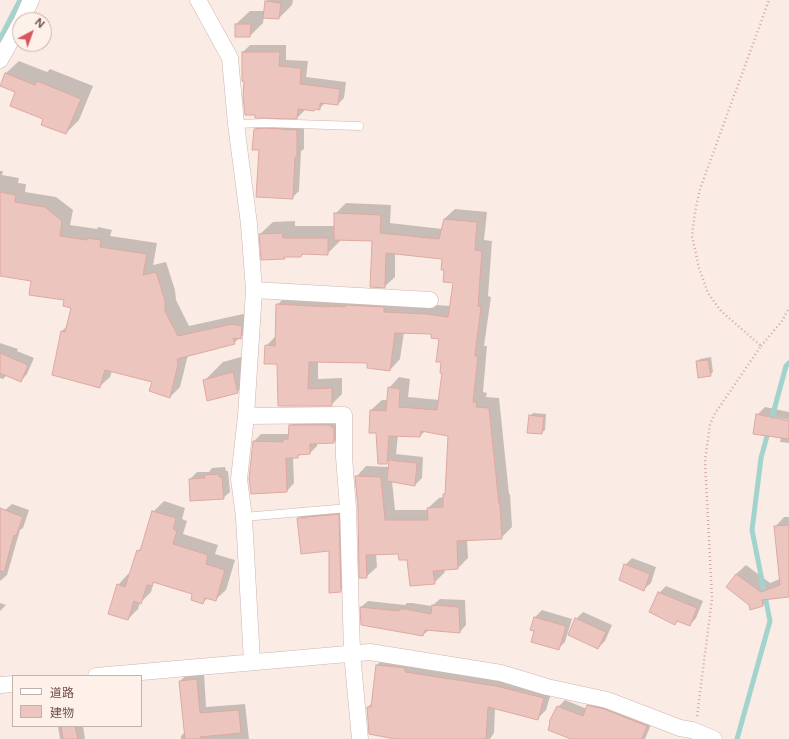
<!DOCTYPE html>
<html>
<head>
<meta charset="utf-8">
<style>
  body { margin:0 }
  #map { position:relative; width:789px; height:739px; overflow:hidden; background:#faece5; font-family:Figtree,"Noto Sans JP",sans-serif }
  canvas { display:block }
  .legend { position:absolute; left:12px; top:675px; width:130px; height:52px; box-sizing:border-box; background:#fdf1ea; border:1px solid #c5b1ab; margin:0; padding:5px 7px; list-style:none; font-size:12px; color:#70504c }
  .legend li { display:flex; align-items:center; gap:8px; height:20px }
  .legend b { width:20px; border:1px solid #c5b1ab }
  .north { position:absolute; left:12px; top:12px; width:40px; height:40px; box-sizing:border-box; background:#fdf1ea; border:1px solid #c5b1ab; border-radius:50%; rotate:41deg; font-size:11px; font-weight:700; line-height:16px; text-align:center; color:#70504c }
  .north::after { content:''; display:block; margin:auto; width:14px; height:18px; background:#da5459; clip-path:polygon(50% 0,100% 100%,50% 72%,0 100%) }
</style>
</head>
<body>
<div id="map">
<canvas width="789" height="739"></canvas>
<ul class="legend">
<li><b style="height:5px;background:#fff"></b>道路</li>
<li><b style="height:11px;background:#edc5bf"></b>建物</li>
</ul>
<div class="north">N</div>
</div>
<script>
const context = document.querySelector('canvas').getContext('2d');
context.lineJoin = 'round';
function fillPath(path, color) { context.fillStyle = color; context.fill(path, 'evenodd'); }
const poly = rows => new Path2D(rows.map(r => 'M' + r).join(''));
function trace(path, color, width, dash) { context.strokeStyle = color; context.lineWidth = width; context.lineCap = dash ? 'butt' : 'round'; context.setLineDash(dash || []); context.stroke(path); }
const shadow = poly([
  [267,0,293,0,292,5,279,18,264,17,263,23,250,36,236,24,250,11,265,11],
  [250,45,286,45,286,60,308,61,306,77,346,82,344,98,338,104,325,103,319,109,316,108,314,110,304,109,304,111,297,118,245,80,243,52],
  [19,61,47,72,50,69,93,86,79,120,66,133,44,119,16,92,1,85,6,73],
  [262,123,304,123,304,149,301,151,299,191,292,198,260,150,255,129],
  [0,171,3,171,2,175,19,178,18,183,26,184,25,192,56,197,73,210,70,225,97,229,98,227,112,230,110,236,157,243,153,265,166,262,175,290,176,300,189,326,243,314,252,315,252,327,234,343,188,355,180,387,170,397,154,381,112,371,110,377,99,387,62,331,68,325,72,307,65,299,32,280,0,275],
  [346,203,391,205,390,223,442,229,444,219,455,209,487,212,484,240,492,241,488,296,491,297,484,346,487,346,483,392,487,393,486,397,499,398,509,494,510,494,512,527,501,538,467,539,468,558,458,568,444,569,445,572,434,583,408,558,399,553,376,554,377,567,366,577,356,477,366,466,390,467,391,459,386,463,371,410,382,400,388,400,389,388,399,377,410,379,408,397,440,400,443,372,440,338,432,333,404,332,400,359,390,370,368,362,318,361,318,379,342,378,342,394,331,405,279,405,278,363,266,346,276,336,277,305,287,295,451,306,454,282,445,269,443,259,395,253,395,277,384,287,373,240,340,239,340,241,327,254,305,253,301,256,286,256,284,258,260,234,273,222,295,221,295,226,335,226,335,214],
  [425,431,449,435,446,492,444,494,444,497,439,498,428,508,429,510,395,510,392,481,415,485,422,478,423,457,396,454,398,435,420,436],
  [0,343,18,349,17,351,34,358,27,374,21,381,7,375,3,379,0,378],
  [252,354,256,373,237,392,204,381,223,362],
  [711,357,713,372,710,375,697,362,700,359],
  [765,407,789,412,789,420,762,415,762,417,789,422,789,443,780,442,781,437,757,415],
  [533,413,546,414,545,430,541,433,530,416],
  [297,418,339,418,342,435,334,442,317,443,317,446,310,453,300,454,298,457,293,457,294,483,287,491,254,441,261,434,289,434,290,426],
  [225,467,226,471,228,471,230,492,223,498,190,479,197,472,209,472,212,468],
  [164,501,185,508,182,519,187,521,183,534,218,545,215,554,235,560,226,590,215,600,208,598,203,602,194,593,154,582,151,592,141,602,140,602,138,609,128,619,118,585,128,574,130,575,138,551,143,546,153,512],
  [12,504,29,510,23,528,20,530,7,575,0,581,0,529,5,510],
  [345,508,347,584,340,591,330,550,298,519,305,512],
  [784,517,789,517,789,596,769,598,763,605,751,609,736,574,746,565,770,583,780,579,775,527],
  [632,558,656,567,651,583,644,589,625,565],
  [666,586,703,601,696,618,690,625,678,621,675,624,659,593],
  [440,599,465,600,466,625,460,632,429,630,423,635,361,607,368,601,405,605,407,603,412,603,432,606],
  [0,603,6,605,0,611],
  [542,610,572,619,565,642,558,649,535,631,532,630,535,617],
  [583,612,612,625,605,641,598,648,576,619],
  [385,657,552,690,546,710,538,718,495,707,494,733,490,739,398,739,370,734,368,707,373,702,377,665],
  [204,673,206,707,245,704,249,739,181,739,181,736,185,732,180,681,187,674],
  [595,699,653,720,645,739,573,739,558,707,565,700,587,709],
  [58,726,83,726,85,739,60,739]
]);
const stream = poly([
  [0,39,20,0],
  [737,739,770,621,752,530,761,458,786,366,789,363]
]);
const building = poly([
  [265,1,281,3,279,19,263,18,265,1],
  [235,24,251,24,250,37,235,37,235,24],
  [242,52,280,52,279,66,301,68,300,84,340,89,338,105,320,103,320,110,315,109,314,111,298,109,297,119,255,118,255,115,245,115,243,97,244,81,242,81,242,52],
  [5,73,35,85,37,81,81,99,66,134,41,125,43,119,10,106,15,92,0,86,5,73],
  [265,128,297,130,297,157,295,157,293,199,256,197,259,150,252,150,254,129,265,128],
  [0,192,16,195,15,202,45,207,62,221,60,236,87,240,87,238,101,240,100,247,147,254,143,275,156,272,165,301,165,311,178,336,232,324,242,326,241,339,233,338,235,344,177,359,178,364,170,398,149,391,152,382,105,370,100,388,52,375,61,331,65,332,71,308,63,306,64,300,29,295,31,281,0,276,0,192],
  [334,213,381,215,380,233,439,239,444,219,477,222,475,250,482,251,478,306,481,307,475,356,478,356,473,402,477,403,476,407,489,408,499,504,500,504,502,539,457,541,458,569,433,571,435,584,410,586,407,560,399,560,398,554,366,555,367,578,359,578,358,508,355,476,381,477,385,520,428,520,427,508,443,507,443,494,445,494,448,436,421,431,420,437,389,436,387,464,378,464,376,433,369,433,370,410,386,411,388,387,400,389,399,407,437,410,442,373,440,373,441,362,436,362,439,339,431,338,431,334,395,333,390,371,367,368,367,363,309,362,308,389,332,388,332,406,278,406,277,364,264,364,265,345,275,346,276,304,329,307,329,306,345,307,345,305,384,307,384,312,426,314,448,317,453,283,443,282,444,270,441,270,442,259,386,253,385,288,370,287,372,241,334,240,334,213],
  [282,233,283,238,328,238,328,255,302,254,301,257,284,257,285,259,261,260,259,234,282,233],
  [0,353,28,365,21,382,0,373,0,353],
  [708,360,711,376,698,378,696,361,708,360],
  [233,372,238,393,207,401,203,380,233,372],
  [756,414,789,421,789,439,753,434,756,414],
  [529,415,544,417,542,434,527,433,529,415],
  [289,425,331,425,331,427,334,427,334,443,310,444,310,454,298,455,298,458,286,458,287,492,251,494,249,479,253,441,283,442,283,439,288,439,289,425],
  [389,460,417,463,415,486,387,481,389,460],
  [219,474,219,477,222,477,224,499,190,501,189,479,205,478,204,475,219,474],
  [0,508,23,517,16,536,14,535,4,572,0,571,0,508],
  [152,511,176,518,173,529,177,531,173,544,208,555,206,564,225,570,216,601,205,598,203,604,191,600,192,594,153,582,152,586,147,585,141,604,134,601,128,620,108,614,117,584,125,587,137,550,140,551,152,511],
  [339,514,341,592,329,593,329,551,301,554,297,518,306,518,307,517,339,514],
  [789,525,789,597,762,600,763,606,750,610,749,605,726,587,736,574,761,592,780,585,774,526,789,525],
  [624,564,650,574,644,591,619,580,624,564],
  [658,592,697,608,690,626,677,621,675,625,649,612,658,592],
  [432,605,459,607,460,633,425,630,423,636,361,625,360,607,399,611,399,609,405,609,431,614,432,605],
  [534,617,566,626,559,650,531,642,534,631,530,630,534,617],
  [575,618,606,632,598,649,568,635,575,618],
  [376,665,405,668,405,672,496,686,544,698,538,720,488,707,486,739,395,739,369,734,367,707,371,707,376,665],
  [197,679,200,713,239,710,241,733,200,737,200,739,185,739,179,681,197,679],
  [587,705,604,709,647,726,642,739,571,739,548,730,550,723,549,722,557,706,583,716,587,705],
  [61,726,75,726,78,739,63,739,61,726]
]);
const path = poly([
  [761,346,782,321,789,308],
  [697,716,712,599,705,460,710,425,714,415,761,346,721,311,708,293,699,268,692,236,695,212,700,189,769,0]
]);
const lane = poly([
  [236,124,265,123,359,126],
  [244,517,348,508]
]);
const street = poly([
  [198,0,230,58,236,124,249,224,254,290,246,416,239,479,244,517,252,662],
  [22,20,31,0],
  [0,60,20,24],
  [254,290,430,300],
  [246,416,344,415,344,457,348,508,352,653,360,739],
  [96,676,370,652,501,673,547,687,607,700,680,728,692,730,714,739],
  [0,685,13,684]
]);
fillPath(shadow, '#0003');
trace(stream, '#a2d3cd', 5);
fillPath(building, '#edc5bf');
trace(building, '#dea8a0', 1);
trace(lane, '#cdb4af', 9);
trace(street, '#cdb4af', 17);
trace(path, '#d2a8a2', 2.5, [1, 3]);
trace(lane, '#fff', 8);
trace(street, '#fff', 16);
</script>
</body>
</html>
